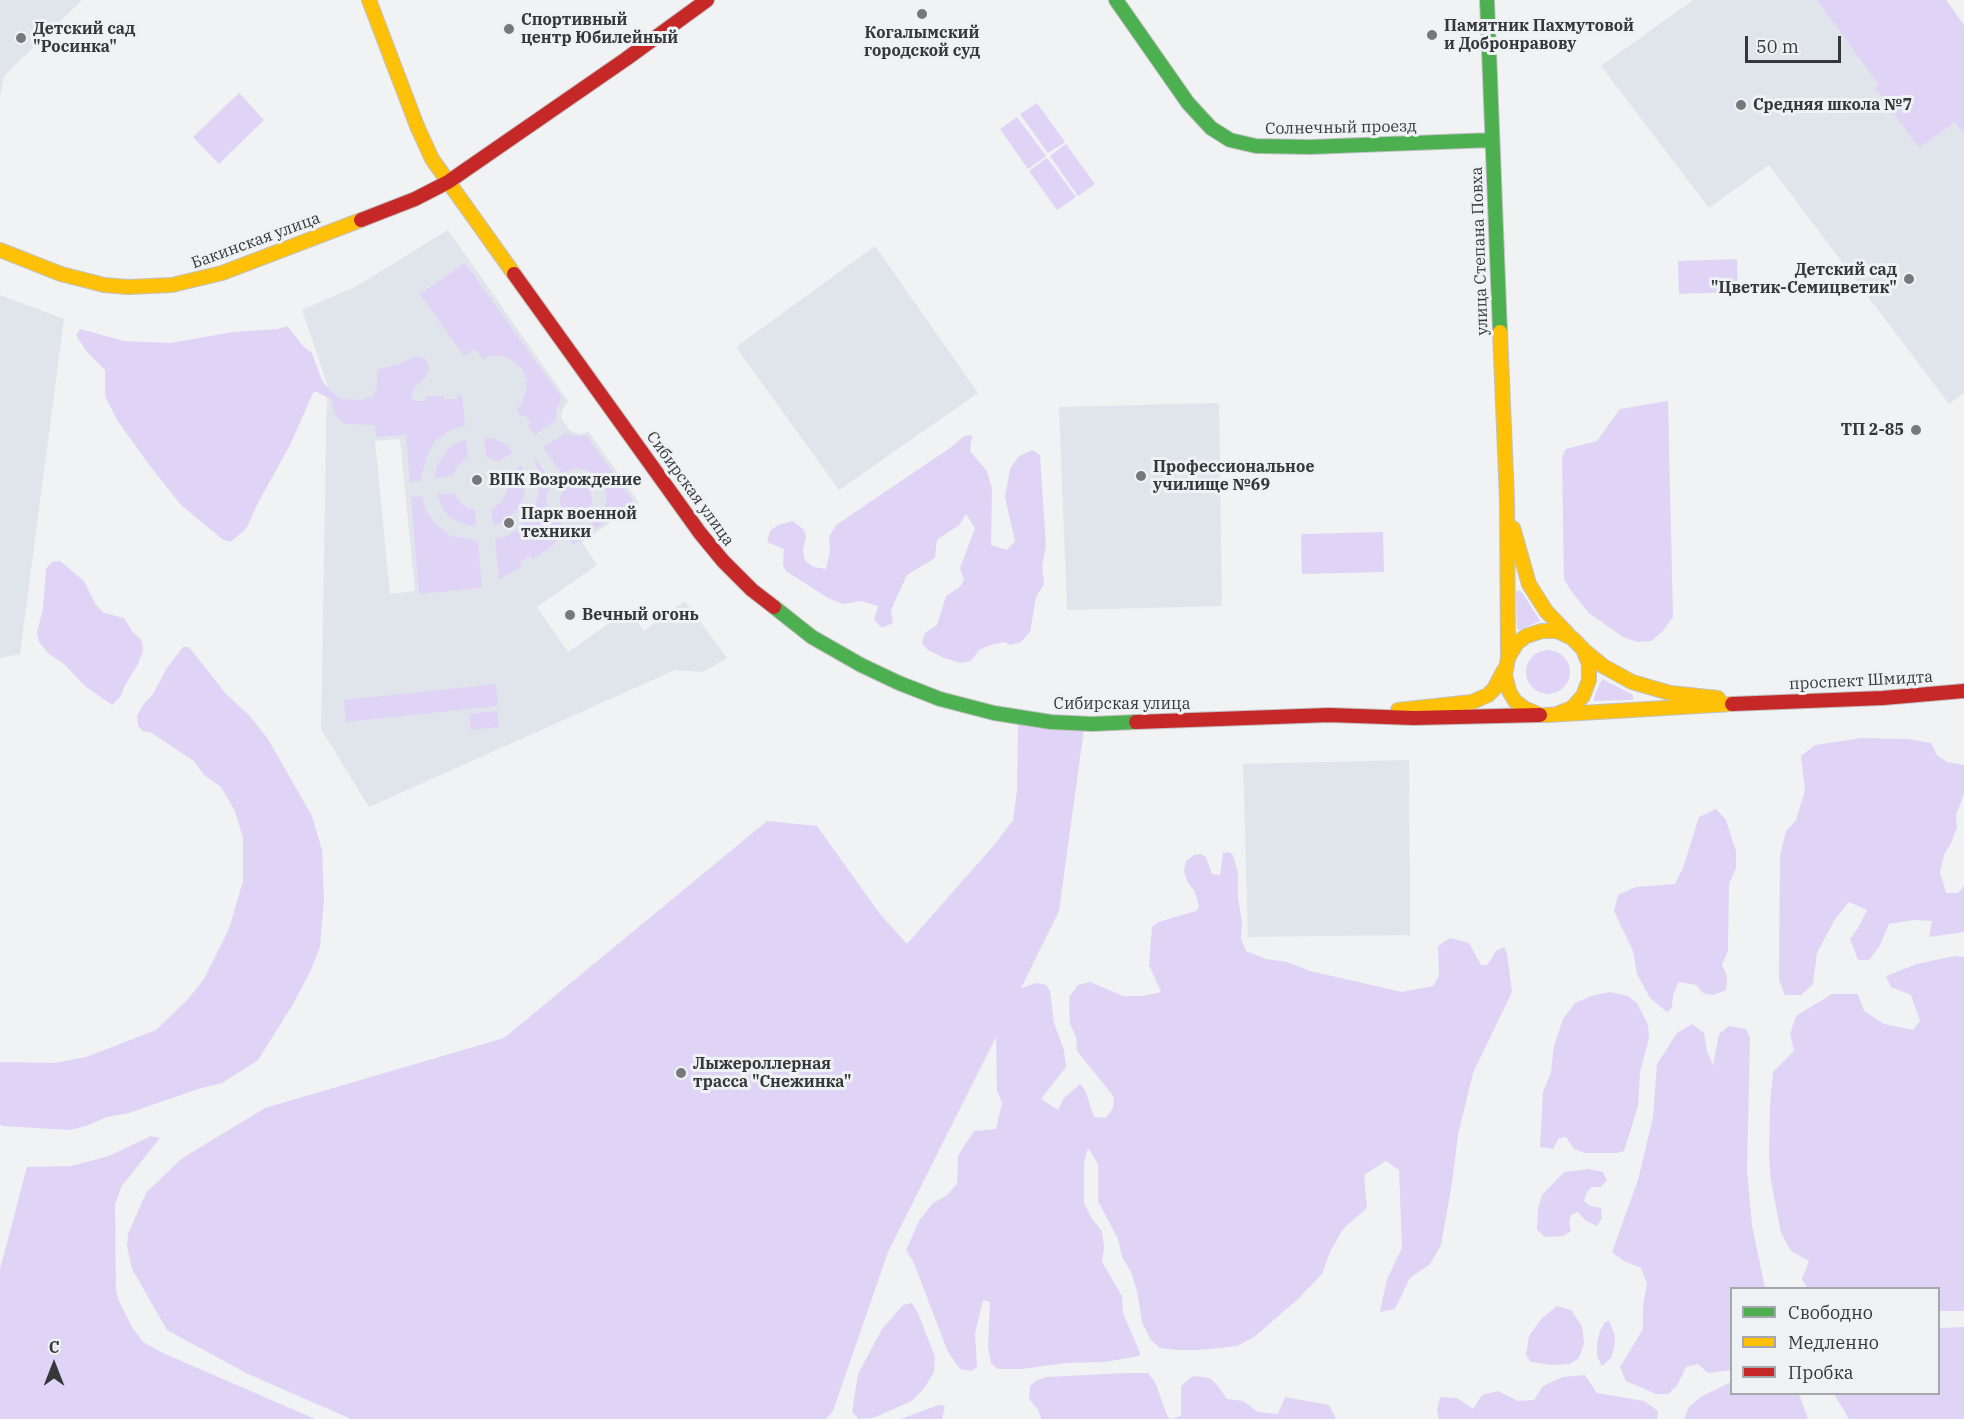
<!DOCTYPE html>
<html>
<head>
<meta charset="utf-8">
<style>
  body { margin:0 }
  #map { position:relative; width:1964px; height:1419px; overflow:hidden; background:#f0f2f4; font-family:"IBM Plex Serif",serif }
  canvas { display:block }
  .legend { position:absolute; left:1730px; top:1287px; width:210px; height:108px; box-sizing:border-box; background:#eff2f5; border:2px solid #a5a7aa; margin:0; padding:8px 10px; list-style:none; font-size:18px; color:#363739 }
  .legend li { display:flex; align-items:center; gap:12px; height:30px }
  .legend b { width:30px; border:2px solid #a5a7aa }
  .north { position:absolute; left:24px; top:1335px; width:60px; height:60px; -webkit-text-stroke:4px #eff2f5; paint-order:stroke; rotate:0deg; font-size:16px; font-weight:700; line-height:24px; text-align:center; color:#363739 }
  .north::after { content:''; display:block; margin:auto; width:21px; height:27px; background:#363739; clip-path:polygon(50% 0,100% 100%,50% 72%,0 100%) }
  .scale { position:absolute; left:1745px; top:36px; width:96px; height:27px; box-sizing:border-box; border:3px solid #363739; border-top:0; padding-left:8px; font-size:18px; line-height:21px; white-space:nowrap; color:#363739; -webkit-text-stroke:4px #eff2f5; paint-order:stroke }
</style>
</head>
<body>
<div id="map">
<canvas width="1964" height="1419"></canvas>
<ul class="legend">
<li><b style="height:8px;background:#4caf50"></b>Свободно</li>
<li><b style="height:8px;background:#ffc107"></b>Медленно</li>
<li><b style="height:8px;background:#c62828"></b>Пробка</li>
</ul>
<div class="north">С</div>
<div class="scale">50 m</div>
</div>
<script>
const context = document.querySelector('canvas').getContext('2d');
context.lineJoin = 'round';
function fillPath(path, color) { context.fillStyle = color; context.fill(path, 'evenodd'); }
const poly = rows => new Path2D(rows.map(r => 'M' + r).join(''));
function trace(path, color, width, dash) { context.strokeStyle = color; context.lineWidth = width; context.lineCap = dash ? 'butt' : 'round'; context.setLineDash(dash || []); context.stroke(path); }
function label(font, color, halo, rows, align = 'center') {
  context.font = font + ' "IBM Plex Serif",serif'; context.lineWidth = 6; context.setLineDash([]); context.textBaseline = 'middle'; context.strokeStyle = halo; context.fillStyle = color; for (const [text, x, y, turn = 0] of rows) {
    context.save(); context.translate(x, y); context.rotate((+turn || 0) * Math.PI / 180); context.textAlign = isNaN(turn) ? turn : align; if (halo) context.strokeText(text, 0, 0); context.fillText(text, 0, 0); context.restore();
  }
}
const built = poly([
  [0,0,82,0,4,76,0,96],
  [1693,0,1946,0,1964,25,1964,393,1949,404,1769,165,1709,208,1601,66],
  [448,230,568,401,561,413,562,419,570,431,580,434,589,432,639,503,582,542,597,565,537,607,568,652,629,609,644,631,685,601,727,658,703,672,675,670,369,807,321,729,327,384,302,310,357,286],
  [400,439,415,591,390,594,375,441],
  [875,246,978,393,839,490,736,347],
  [0,295,64,319,20,654,0,658],
  [1219,403,1222,606,1067,610,1059,407],
  [1409,760,1410,935,1248,937,1243,764]
]);
const green = poly([
  [1817,0,1946,0,1964,25,1964,134,1955,122,1919,148,1875,88,1879,85],
  [239,93,264,120,219,164,193,137],
  [1037,103,1065,142,1048,153,1020,114],
  [1017,117,1046,156,1028,169,1000,129],
  [1066,144,1095,184,1078,196,1050,156],
  [1047,158,1076,197,1057,210,1029,171],
  [1737,259,1738,292,1679,294,1678,261],
  [465,263,562,398,556,411,556,420,535,435,528,427,531,423,525,415,521,416,517,410,522,403,526,391,527,380,522,368,513,361,502,356,490,356,484,360,475,349,464,356,420,294],
  [287,326,304,347,312,353,322,380,330,391,341,399,360,400,373,396,377,387,377,372,379,369,400,364,415,356,426,359,429,369,425,378,414,388,411,397,413,401,425,401,426,396,444,396,444,399,457,399,457,395,462,395,465,425,450,430,435,441,427,456,420,481,410,482,406,435,376,437,375,425,344,424,336,417,331,399,314,391,290,445,259,501,246,529,230,542,222,539,181,505,150,466,117,420,105,396,105,370,87,352,76,335,80,329,124,341,170,343,233,332,278,329],
  [1668,401,1673,617,1662,632,1651,641,1637,642,1623,637,1589,613,1571,591,1564,579,1562,457,1566,449,1597,441,1620,409],
  [566,433,575,436,586,435,634,502,573,545,570,540,576,527,588,526,599,519,605,508,607,494,601,479,589,471,577,468,561,473,543,447],
  [972,435,970,451,987,471,992,489,991,545,1007,550,1015,541,1005,497,1010,469,1019,456,1032,450,1040,455,1046,547,1042,565,1044,584,1036,597,1030,632,1021,642,1010,645,1004,642,991,645,979,650,971,661,961,663,944,658,928,650,922,643,925,633,937,625,946,596,960,587,964,580,960,568,975,528,966,514,959,525,937,540,935,558,907,575,891,610,893,623,882,628,874,620,878,606,861,601,842,604,828,598,786,571,783,565,784,549,767,542,770,531,778,525,793,521,804,530,806,536,803,551,805,561,814,567,826,569,830,551,829,537,836,525,950,448,964,436],
  [484,438,496,439,505,444,513,452,498,462,486,456],
  [466,440,468,457,457,466,453,476,435,478,436,468,447,450,456,443],
  [533,456,553,483,546,496,547,506,553,519,563,524,555,544,532,560,530,556,520,562,521,567,499,580,495,539,505,537,519,528,537,501,540,477],
  [521,465,525,474,526,486,523,498,517,509,509,518,493,526,491,509,502,502,506,493,509,484,507,476],
  '560 499a16 16 0 1 1 32 0a16 16 0 1 1-32 0Z',
  [454,493,460,502,468,508,475,509,476,527,458,522,449,516,442,508,437,494],
  [422,496,426,511,434,522,449,535,478,541,482,588,419,594,411,497],
  [1383,532,1384,572,1302,574,1301,534],
  [60,561,84,581,96,605,104,613,124,618,132,631,142,641,143,651,138,664,124,687,121,696,112,705,85,686,64,664,48,653,39,642,37,632,43,609,46,569,52,562],
  [1518,590,1522,592,1540,621,1519,630,1517,629,1516,593],
  [183,647,189,647,226,694,249,715,268,739,312,816,322,850,324,900,320,947,311,970,292,1006,258,1060,222,1083,198,1089,129,1113,107,1117,86,1126,69,1130,4,1126,0,1125,0,1062,55,1063,86,1057,156,1030,188,999,204,979,229,929,243,881,243,838,235,811,221,787,204,775,194,761,152,733,143,731,138,726,137,716,143,705,153,694,167,668],
  '1526 672a22 22 0 1 1 44 0a22 22 0 1 1-44 0Z',
  [1602,679,1632,694,1634,699,1631,700,1594,701,1594,697],
  [496,684,498,706,346,722,344,700],
  [497,711,499,727,471,730,469,714],
  [1018,724,1084,729,1059,911,1021,988,1037,983,1046,985,1050,991,1054,1023,1064,1050,1066,1067,1041,1099,1058,1110,1064,1098,1080,1084,1085,1090,1094,1117,1106,1118,1113,1108,1114,1097,1077,1051,1076,1037,1070,1024,1069,997,1078,985,1090,982,1123,996,1143,996,1161,992,1149,965,1152,927,1158,922,1196,911,1199,907,1195,892,1187,881,1184,871,1186,861,1194,855,1201,854,1206,857,1212,874,1220,875,1223,853,1229,852,1233,855,1238,873,1238,898,1242,923,1241,939,1246,951,1266,959,1287,962,1310,971,1402,992,1433,986,1439,976,1438,946,1450,938,1469,943,1481,965,1487,965,1496,951,1504,947,1507,953,1512,992,1473,1073,1458,1135,1452,1183,1441,1245,1430,1264,1410,1278,1395,1309,1380,1312,1387,1279,1402,1248,1399,1170,1386,1161,1364,1175,1367,1208,1343,1229,1330,1252,1322,1274,1298,1299,1254,1337,1237,1346,1200,1350,1176,1350,1160,1348,1151,1340,1142,1322,1137,1291,1131,1272,1122,1257,1118,1239,1098,1201,1098,1164,1088,1148,1084,1163,1084,1203,1092,1219,1102,1231,1104,1247,1102,1262,1122,1296,1123,1313,1140,1353,1139,1356,1105,1362,1066,1363,1022,1369,998,1369,991,1363,988,1347,990,1302,983,1300,975,1334,977,1367,971,1371,960,1369,948,1352,913,1261,906,1250,919,1221,933,1203,946,1196,957,1184,958,1156,974,1131,996,1129,1002,1103,997,1091,996,1037,888,1252,833,1411,826,1419,351,1419,248,1374,167,1330,132,1269,127,1246,128,1234,146,1193,181,1159,265,1108,504,1038,767,821,817,826,880,914,907,944,995,844,1013,820,1017,790],
  [1862,738,1908,739,1931,743,1937,755,1947,762,1964,765,1964,794,1956,815,1957,827,1951,843,1944,855,1940,872,1946,893,1958,893,1964,886,1964,932,1929,937,1932,921,1914,920,1889,924,1879,947,1869,960,1858,960,1850,939,1858,928,1867,910,1849,902,1835,919,1817,953,1813,984,1801,995,1785,995,1779,980,1780,856,1786,831,1796,820,1805,790,1801,756,1815,745],
  [1716,809,1726,820,1736,851,1736,868,1729,884,1728,951,1722,965,1727,976,1726,990,1713,995,1703,993,1696,985,1679,982,1673,995,1672,1008,1667,1012,1650,998,1637,974,1633,951,1614,911,1618,895,1636,887,1675,884,1683,868,1699,817],
  [1954,956,1964,957,1964,1311,1939,1311,1938,1288,1807,1288,1802,1279,1809,1261,1791,1251,1781,1233,1771,1181,1769,1159,1770,1104,1773,1072,1794,1051,1790,1034,1796,1016,1832,994,1858,994,1864,1011,1884,1024,1913,1030,1920,1021,1911,995,1891,987,1886,976,1917,964],
  [1610,992,1628,996,1637,1003,1648,1025,1649,1038,1640,1072,1638,1106,1624,1151,1617,1153,1585,1153,1574,1149,1566,1137,1559,1138,1553,1149,1540,1147,1543,1092,1551,1072,1554,1046,1563,1019,1575,1003,1591,996],
  [1692,1024,1704,1033,1707,1051,1713,1065,1719,1034,1729,1026,1746,1029,1750,1038,1747,1170,1752,1225,1765,1288,1732,1288,1731,1370,1708,1373,1698,1364,1686,1367,1677,1386,1668,1394,1656,1394,1626,1381,1620,1367,1643,1329,1643,1305,1647,1284,1641,1268,1624,1261,1612,1252,1638,1180,1653,1117,1657,1064,1677,1033],
  [151,1136,160,1138,121,1187,115,1205,116,1291,119,1301,132,1327,143,1342,163,1353,315,1419,0,1419,0,1269,27,1167,71,1166,109,1156],
  [1589,1169,1603,1172,1607,1180,1601,1187,1592,1187,1587,1192,1584,1201,1590,1206,1601,1208,1602,1218,1597,1226,1586,1221,1578,1212,1571,1215,1569,1223,1571,1231,1563,1236,1545,1237,1537,1230,1538,1209,1542,1195,1564,1172],
  [912,1303,918,1313,935,1357,934,1372,925,1387,912,1401,873,1418,859,1419,852,1412,858,1374,882,1329,903,1305],
  [1557,1306,1571,1310,1582,1326,1584,1343,1579,1358,1570,1364,1551,1365,1531,1362,1526,1355,1529,1336,1541,1319],
  [1609,1321,1615,1336,1614,1348,1611,1358,1602,1366,1597,1356,1597,1344,1600,1331,1605,1322],
  [1964,1327,1964,1419,1849,1419,1834,1394,1938,1394,1939,1328],
  [1127,1373,1148,1373,1155,1382,1167,1415,1170,1419,1181,1416,1181,1386,1193,1376,1210,1378,1218,1386,1227,1399,1243,1401,1258,1412,1278,1414,1285,1397,1329,1405,1336,1419,1041,1419,1039,1411,1029,1399,1030,1386,1037,1380,1046,1377],
  [1585,1375,1597,1393,1644,1401,1658,1411,1657,1419,1439,1419,1437,1410,1440,1397,1457,1398,1473,1409,1482,1395,1498,1391,1518,1401,1534,1400,1543,1386,1563,1377],
  [1731,1382,1732,1394,1799,1394,1808,1419,1684,1419,1689,1407,1702,1396],
  [938,1405,945,1406,942,1419,901,1419]
]);
const fast = poly([
  [1116,0,1188,103,1211,128,1230,140,1256,146,1310,147,1492,140],
  [1487,0,1500,332],
  [774,607,812,637,861,665,899,683,940,699,994,713,1051,722,1092,724,1136,722]
]);
const slow = poly([
  [369,0,417,126,432,159,514,274],
  [0,250,61,274,104,285,128,287,172,285,222,273,361,220],
  [1500,332,1507,500,1508,657],
  [1513,528,1529,584,1546,611,1568,634],
  [1586,652,1603,666,1632,682,1670,693,1718,698],
  [1398,710,1472,702,1488,695,1494,689,1504,670],
  [1557,714,1572,708,1583,696,1589,680,1589,664,1583,649,1572,638,1557,631,1542,631,1526,636,1517,643,1508,658,1505,675,1509,691,1515,701,1524,708,1540,715,1548,715,1732,704]
]);
const jam = poly([
  [361,220,415,199,448,182,626,59,707,0],
  [514,274,700,533,723,561,752,590,774,607],
  [1732,704,1883,698,1964,691],
  [1136,722,1329,715,1414,718,1540,715]
]);
const markers = [
  [922,14,6,"#77787a"],
  [509,29,6,"#77787a"],
  [1432,35,6,"#77787a"],
  [21,38,6,"#77787a"],
  [1741,105,6,"#77787a"],
  [1909,279,6,"#77787a"],
  [1916,430,6,"#77787a"],
  [1141,476,6,"#77787a"],
  [477,480,6,"#77787a"],
  [509,523,6,"#77787a"],
  [570,615,6,"#77787a"],
  [681,1073,6,"#77787a"]
];
const poiNames = [
  ["Спортивный",521,20],
  ["центр Юбилейный",521,38],
  ["Памятник Пахмутовой",1444,26],
  ["и Добронравову",1444,44],
  ["Детский сад",33,29],
  ["\"Росинка\"",33,47],
  ["Когалымский",922,33,"center"],
  ["городской суд",922,51,"center"],
  ["Средняя школа №7",1753,105],
  ["Детский сад",1897,270,"right"],
  ["\"Цветик-Семицветик\"",1897,288,"right"],
  ["ТП 2-85",1904,430,"right"],
  ["Профессиональное",1153,467],
  ["училище №69",1153,485],
  ["ВПК Возрождение",489,480],
  ["Парк военной",521,514],
  ["техники",521,532],
  ["Вечный огонь",582,615],
  ["Лыжероллерная",693,1064],
  ["трасса \"Снежинка\"",693,1082]
];
const streetNames = [
  ["Солнечный проезд",1341,128,-1],
  ["Бакинская улица",256,241,-20],
  ["улица Степана Повха",1480,251,-92],
  ["Сибирская улица",690,489,54],
  ["проспект Шмидта",1861,681,-3],
  ["Сибирская улица",1122,704]
];
fillPath(built, '#e0e5ec');
fillPath(green, '#e0d4f6');
trace(fast, '#c0c1c2', 16);
trace(slow, '#c0c1c2', 16);
trace(jam, '#c0c1c2', 16);
trace(fast, '#4caf50', 14);
trace(slow, '#ffc107', 14);
trace(jam, '#c62828', 14);
for (const [x, y, r, color] of markers) { const dot = new Path2D(); dot.arc(x, y, r, 0, 2 * Math.PI); context.fillStyle = color; context.fill(dot); trace(dot, '#eff2f5', 2); }
label('bold 16px', '#363739', '#eff2f5', poiNames, 'left');
label('16px', '#363739', '#eff2f5', streetNames);
</script>
</body>
</html>
